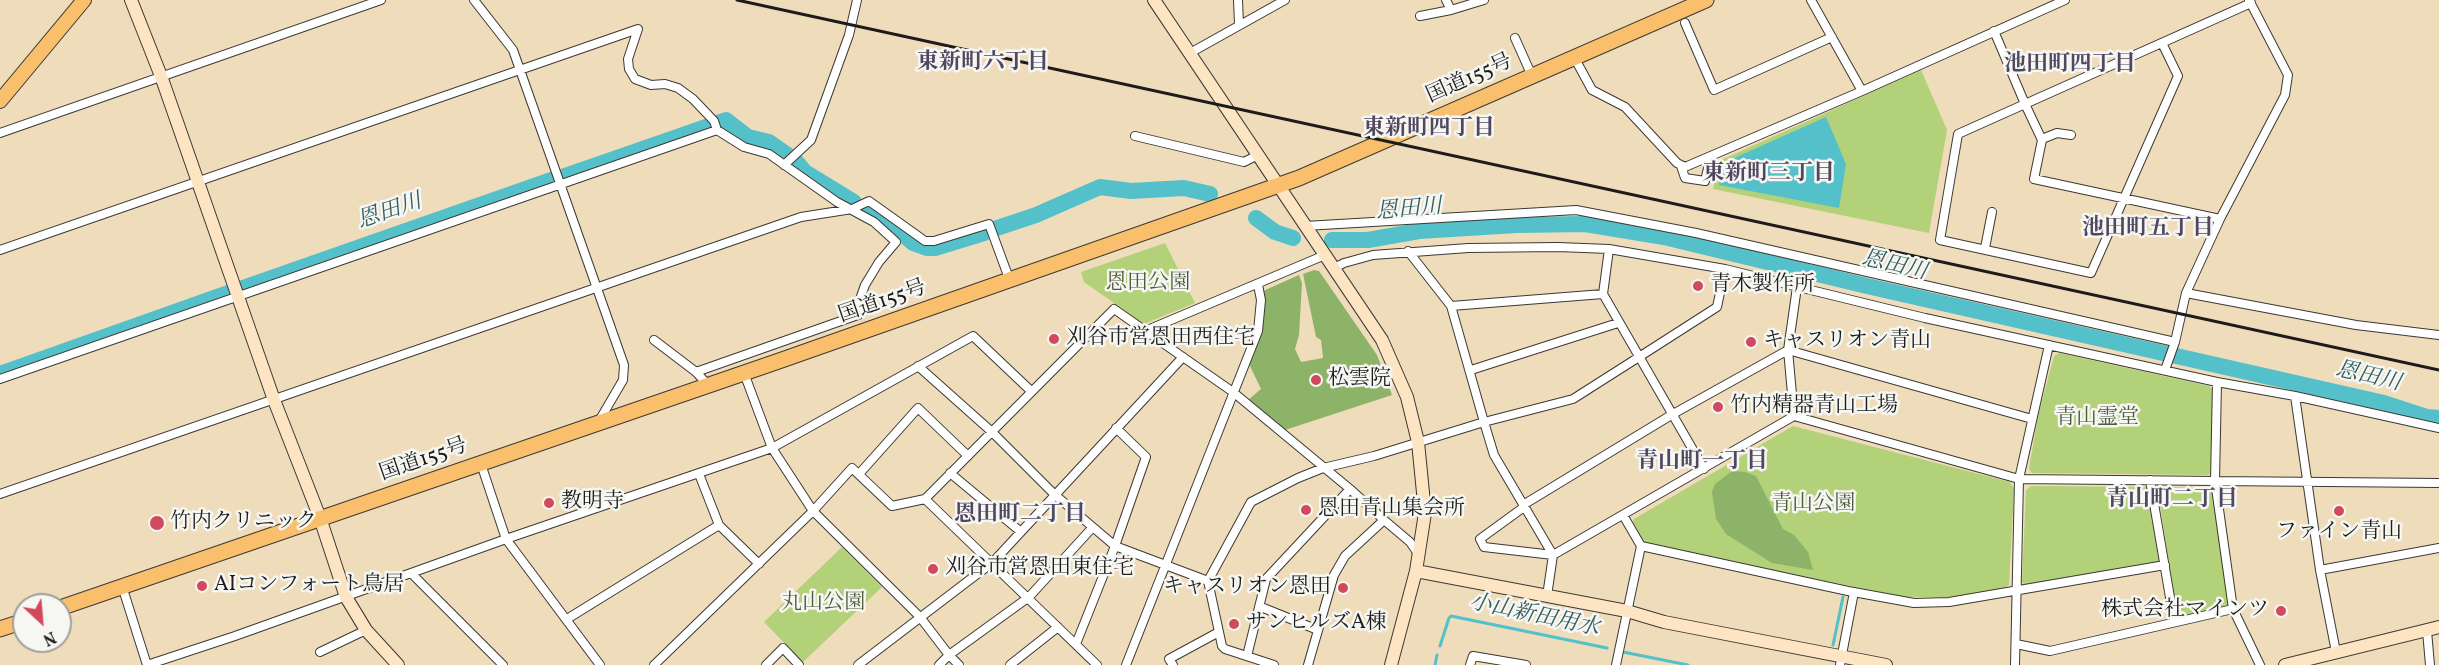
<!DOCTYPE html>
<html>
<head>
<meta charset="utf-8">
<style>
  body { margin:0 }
  #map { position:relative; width:2439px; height:665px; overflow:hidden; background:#efdcba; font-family:Vollkorn,serif }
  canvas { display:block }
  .north { position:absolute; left:12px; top:593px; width:60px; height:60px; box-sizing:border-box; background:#f6f6f2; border:2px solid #9f9f9c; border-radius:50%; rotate:154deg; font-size:16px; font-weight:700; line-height:24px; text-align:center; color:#1c1c1c }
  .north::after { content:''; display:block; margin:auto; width:21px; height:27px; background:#d1495b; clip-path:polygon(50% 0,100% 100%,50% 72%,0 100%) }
</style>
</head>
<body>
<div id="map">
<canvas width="2439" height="665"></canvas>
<div class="north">N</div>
</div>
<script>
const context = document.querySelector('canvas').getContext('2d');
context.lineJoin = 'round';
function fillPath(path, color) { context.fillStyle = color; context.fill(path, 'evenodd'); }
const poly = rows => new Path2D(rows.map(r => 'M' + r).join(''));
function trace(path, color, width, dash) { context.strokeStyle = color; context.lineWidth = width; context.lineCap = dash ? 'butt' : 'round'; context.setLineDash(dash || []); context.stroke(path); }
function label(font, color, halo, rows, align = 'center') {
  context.font = font + ' Vollkorn,"Noto Serif JP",serif'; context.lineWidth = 5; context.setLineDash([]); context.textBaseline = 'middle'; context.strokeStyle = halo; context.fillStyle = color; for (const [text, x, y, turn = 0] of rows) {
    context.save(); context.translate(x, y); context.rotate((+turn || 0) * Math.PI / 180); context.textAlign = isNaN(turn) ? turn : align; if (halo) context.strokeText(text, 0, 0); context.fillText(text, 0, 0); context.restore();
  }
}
const green = poly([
  [1921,70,1947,130,1929,233,1713,189,1719,161],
  [1165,243,1195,303,1144,324,1084,282,1081,272],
  [2059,353,2209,386,2213,390,2212,472,2208,475,2032,473,2029,469,2038,416,2054,356],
  [1793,426,2010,482,2014,489,2009,585,2003,589,1950,597,1905,597,1642,544,1632,525,1634,519],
  [2031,486,2146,487,2148,489,2160,558,2158,563,2025,585,2022,582,2026,490],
  [2161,487,2210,488,2213,492,2229,602,2227,607,2180,617,2177,615,2158,491],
  [842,547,882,587,803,662,764,622]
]);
const forest = poly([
  [1314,270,1319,271,1377,355,1392,395,1285,430,1248,400,1261,389,1249,364,1262,332,1264,308,1263,291,1299,275,1302,283,1299,335,1295,349,1301,362,1323,358,1321,340,1316,337,1303,274],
  [1732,471,1745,472,1756,476,1783,529,1794,535,1808,552,1813,570,1772,563,1726,534,1716,519,1712,492,1715,484]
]);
const water = poly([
  [1826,117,1846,164,1839,208,1719,185,1723,163]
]);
const stream = poly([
  [1833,645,1843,597],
  [1440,646,1449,618,1451,616,1607,648],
  [1623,652,1688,665],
  [1435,665,1437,655]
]);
const river = poly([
  [793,158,805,172,854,202],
  [562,177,726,120,748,137,769,142,789,156],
  [865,208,883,217,913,243,927,248,935,248,984,233],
  [1256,218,1275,232,1293,238],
  [997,228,1036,215,1100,187,1131,191,1184,188,1210,194],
  [1332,240,1368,240,1419,231,1517,225,1585,224,1664,237,1867,286,2384,403,2427,417,2439,418],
  [240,289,554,179],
  [0,374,231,292]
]);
const street = poly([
  [474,0,513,50,624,365,623,380,599,421],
  [1238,0,1239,24],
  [1446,0,1451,10,1484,0],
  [1811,0,1862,91,2065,0],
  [1420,16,1451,10],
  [1685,23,1714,90,1832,37],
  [1994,31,2025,104,1958,134,1940,240,2091,273,2178,76,2162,43],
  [1515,38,1532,76],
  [1190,53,1285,0],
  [1574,57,1592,90,1625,107,1677,163,1685,167,1862,91],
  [0,133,381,0],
  [1135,136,1244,162,1258,155],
  [2042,139,2057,133,2071,135],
  [784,165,811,140,849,35,857,0],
  [1681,166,1685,178,1705,181,1711,156],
  [2220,219,2034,179,2042,140,2025,104,2251,3],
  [1305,226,1576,210,1696,233,2175,342],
  [1985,248,1992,212],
  [1609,249,1603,294,1704,469],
  [0,250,638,29,628,59,629,69,635,79,651,85,665,84,678,88,693,99,714,121,717,130,744,147,769,154,837,202,874,222,896,242,879,262,865,285,859,302,858,315,696,372],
  [1408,251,1451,306,1484,422,1573,399,1639,357,1717,307,1725,269],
  [1334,268,1344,263,1373,255,1468,248,1558,247,1609,249,1725,269,1925,318,2217,382,2215,481,2439,483],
  [2186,293,2356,325,2439,335],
  [1451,306,1603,294],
  [1145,331,1325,255],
  [654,340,696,372,708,385],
  [918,366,992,432,1054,494,1115,546,1208,581],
  [1471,370,1618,323],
  [2165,370,2175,342,2186,293,2220,219,2285,95,2288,75,2249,0],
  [744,373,772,448,813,511,920,617,949,655,959,665],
  [0,379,717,130],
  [2217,382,2295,396],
  [1794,416,1788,350,2032,419],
  [481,464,506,539,600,665],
  [950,473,1021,532],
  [699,474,719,525,759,564],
  [859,474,918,408,968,456],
  [2150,480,2174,621],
  [0,494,801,217,852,209,869,201,925,241,934,241,989,224,1010,281],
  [925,499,1097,665],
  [1523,505,1673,414,1788,350,1797,287],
  [1524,507,1480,539,1484,547,1553,555,1794,416,2019,479,2215,481,2233,609,2260,665],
  [1623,515,1641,546],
  [2320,570,2439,548],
  [412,574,503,665],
  [122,586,147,665],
  [1261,607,1318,630],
  [567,619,719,525],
  [2427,631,2430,665],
  [1076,644,1115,546,1146,457,1116,428],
  [2016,644,2050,651,2233,609],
  [320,652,366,630],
  [2336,652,2320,570,2295,396,2439,428],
  [1247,656,1266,579,1350,489],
  [147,665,235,636,506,539,772,448,973,336,1031,391],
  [654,665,813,511,852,468,892,506,925,499,1114,309,1233,392,1350,489,1384,520],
  [766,665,783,648,799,665],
  [858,665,993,562,1183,357],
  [939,665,949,655,1029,597,1092,528],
  [1010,665,1058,627],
  [1126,665,1258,331,1261,300,1258,285],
  [1173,665,1169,659,1217,633],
  [1274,665,1225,649,1222,646,1208,581,1251,502,1298,478,1323,468,1374,456,1484,422,1494,455,1553,555,1547,596],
  [1308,665,1334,575,1345,556,1384,520,1410,542,1419,555],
  [1470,665,1473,656,1526,665],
  [1616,665,1641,546,1848,591,1914,603,1949,602,2165,565],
  [1840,665,1854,592],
  [2015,665,2019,479,2049,345]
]);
const secondary = poly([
  [131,0,161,76,274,400,320,518,346,597,366,630,398,665],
  [1154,0,1382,340,1407,397,1418,442,1425,513,1416,571,1391,665],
  [1416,571,1627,611,1664,622,1886,665],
  [2285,665,2439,627]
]);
const primary = poly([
  [0,101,84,0]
]);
const highway = poly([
  [60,608,776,362,1299,178,1706,0],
  [0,629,24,621]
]);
const rail = poly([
  [737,0,2439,370]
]);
const markers = [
  [1698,286,6,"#d1495b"],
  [1054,339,6,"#d1495b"],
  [1751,342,6,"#d1495b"],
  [1316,380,6,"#d1495b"],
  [1718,407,6,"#d1495b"],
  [549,503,6,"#d1495b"],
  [1306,510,6,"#d1495b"],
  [2339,511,6,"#d1495b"],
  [157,523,8,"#d1495b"],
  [933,569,6,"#d1495b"],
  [202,586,6,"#d1495b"],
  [1343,588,6,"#d1495b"],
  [2281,611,6,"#d1495b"],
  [1234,624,6,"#d1495b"]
];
const streetNames = [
  ["国道155号",1470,80,-24],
  ["国道155号",883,303,-19],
  ["国道155号",424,461,-19]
];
const parkNames = [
  ["恩田公園",1148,284],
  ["青山霊堂",2097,419],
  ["青山公園",1813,505],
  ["丸山公園",823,604]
];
const poiNames = [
  ["青木製作所",1710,286],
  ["刈谷市営恩田西住宅",1066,339],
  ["キャスリオン青山",1763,342],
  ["松雲院",1328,380],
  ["竹内精器青山工場",1730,407],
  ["教明寺",561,503],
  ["恩田青山集会所",1318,510],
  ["竹内クリニック",170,523],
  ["ファイン青山",2339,533,"center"],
  ["刈谷市営恩田東住宅",945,569],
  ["AIコンフォート鳥居",214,586],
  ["キャスリオン恩田",1331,588,"right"],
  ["株式会社マインツ",2269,611,"right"],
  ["サンヒルズA棟",1246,624]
];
const neighbourhoodNames = [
  ["東新町六丁目",983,64],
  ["池田町四丁目",2070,66],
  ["東新町四丁目",1429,130],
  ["東新町三丁目",1769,175],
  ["池田町五丁目",2148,230],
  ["青山町一丁目",1702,463],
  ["青山町二丁目",2172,501],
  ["恩田町二丁目",1020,516]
];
const waterNames = [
  ["恩田川",1409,211,-5],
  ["恩田川",390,213,-19],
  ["恩田川",1894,267,13],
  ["恩田川",2368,378,13],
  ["小山新田用水",1534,617,12]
];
fillPath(green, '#b2d179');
fillPath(forest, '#8db369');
fillPath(water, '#53c0ca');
trace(stream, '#53c0ca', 3);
trace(river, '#53c0ca', 16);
trace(street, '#3c3934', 10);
trace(secondary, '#3c3934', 14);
trace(primary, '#3c3934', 16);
trace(highway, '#3c3934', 17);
trace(street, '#fff', 8);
trace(secondary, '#fde5c4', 12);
trace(primary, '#f9bf6c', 14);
trace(highway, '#f9bf6c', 15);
trace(rail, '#1c1c1c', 3);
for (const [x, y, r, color] of markers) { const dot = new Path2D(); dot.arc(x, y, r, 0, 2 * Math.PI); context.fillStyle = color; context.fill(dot); trace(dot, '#f6f6f2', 2); }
label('21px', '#1c1c1c', '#f6f6f2', streetNames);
label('21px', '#505b3d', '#f6f6f2', parkNames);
label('21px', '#1c1c1c', '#f6f6f2', poiNames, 'left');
label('bold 22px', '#504760', '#f6f6f2', neighbourhoodNames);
label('italic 22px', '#325e62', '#f6f6f2', waterNames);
</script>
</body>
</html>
